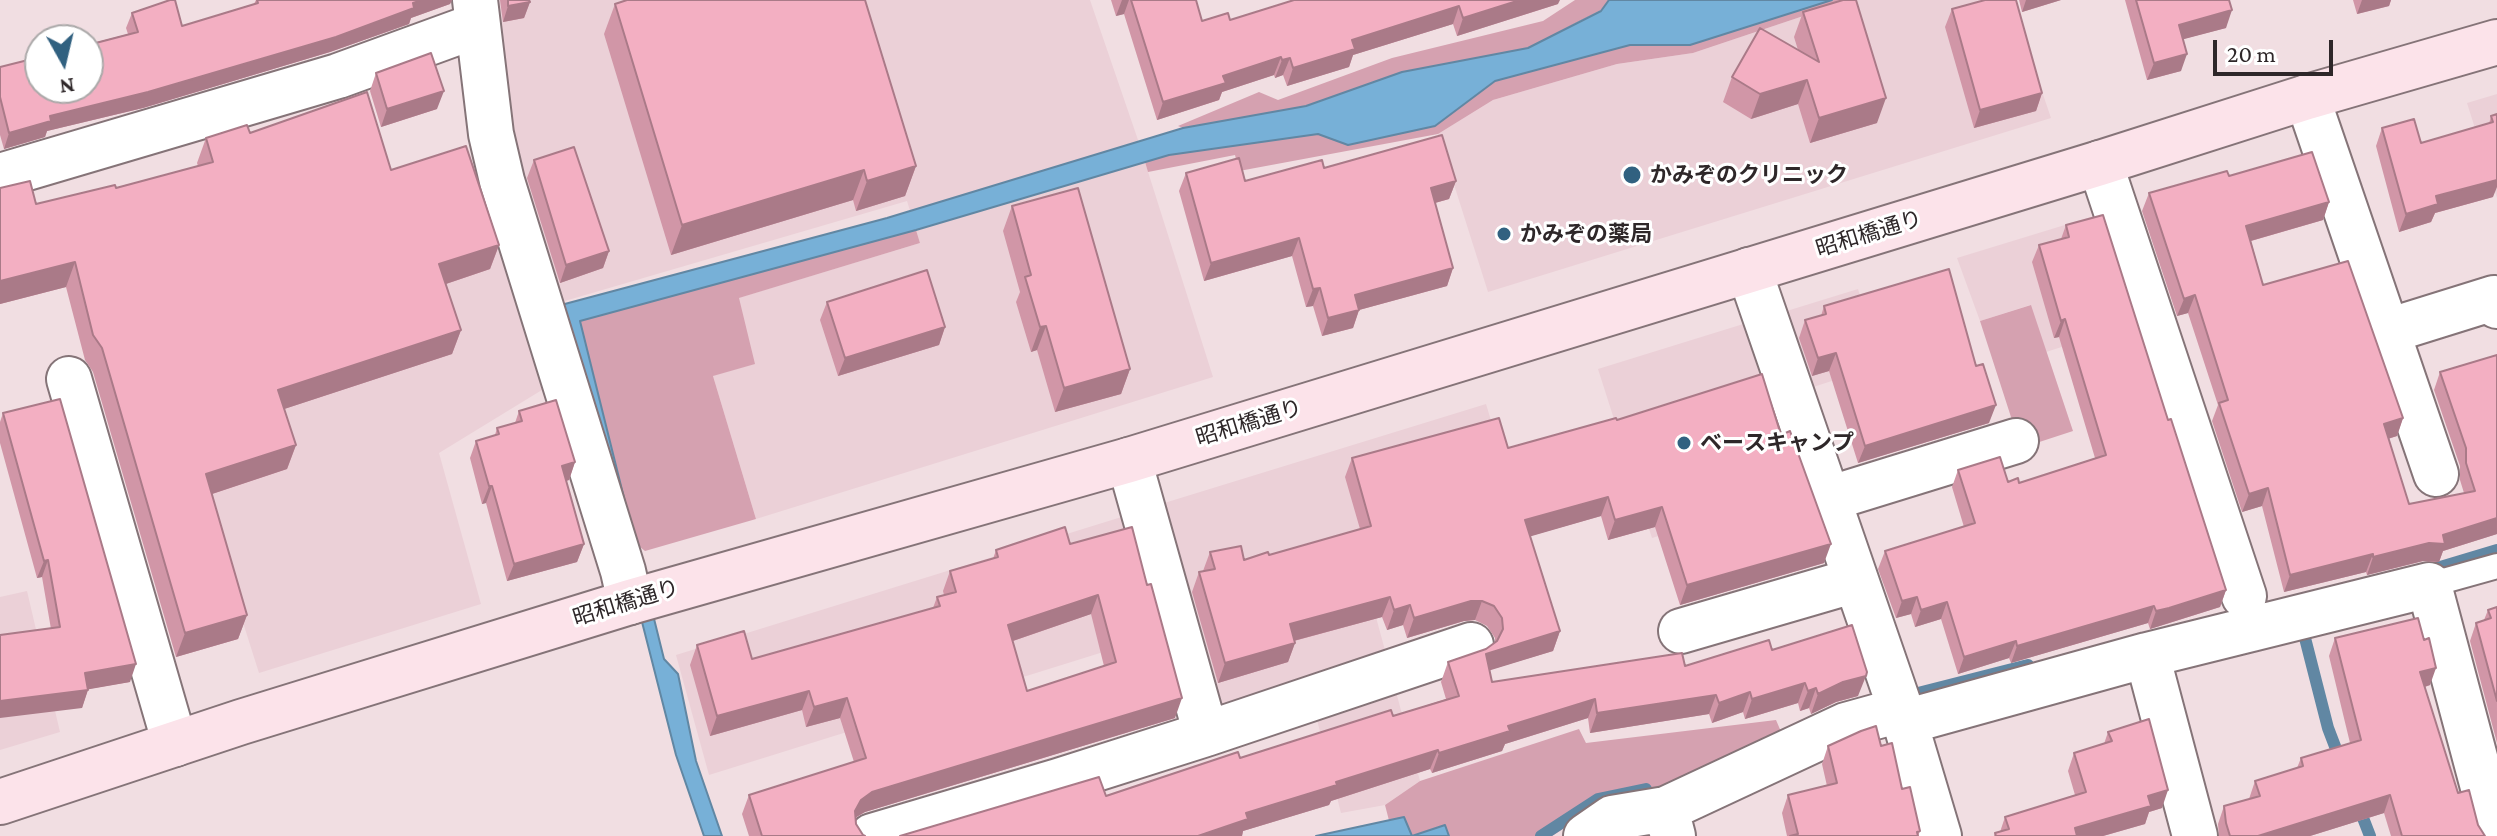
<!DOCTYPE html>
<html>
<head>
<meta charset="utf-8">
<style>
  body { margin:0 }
  #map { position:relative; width:2497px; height:836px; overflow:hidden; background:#f1dee2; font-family:"Crimson Pro",serif }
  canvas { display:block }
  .north { position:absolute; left:24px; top:24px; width:80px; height:80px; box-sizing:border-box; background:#fff; border:2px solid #aba9a9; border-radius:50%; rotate:172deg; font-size:22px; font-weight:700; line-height:32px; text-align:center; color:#2e2729 }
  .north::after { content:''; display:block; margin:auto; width:28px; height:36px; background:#316180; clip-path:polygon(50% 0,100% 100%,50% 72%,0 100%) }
  .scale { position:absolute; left:2213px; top:40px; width:120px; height:36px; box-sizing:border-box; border:4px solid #2e2729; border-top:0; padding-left:10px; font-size:24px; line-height:28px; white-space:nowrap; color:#2e2729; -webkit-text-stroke:6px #fff; paint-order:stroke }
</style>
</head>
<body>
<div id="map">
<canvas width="2497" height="836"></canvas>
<div class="north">N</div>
<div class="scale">20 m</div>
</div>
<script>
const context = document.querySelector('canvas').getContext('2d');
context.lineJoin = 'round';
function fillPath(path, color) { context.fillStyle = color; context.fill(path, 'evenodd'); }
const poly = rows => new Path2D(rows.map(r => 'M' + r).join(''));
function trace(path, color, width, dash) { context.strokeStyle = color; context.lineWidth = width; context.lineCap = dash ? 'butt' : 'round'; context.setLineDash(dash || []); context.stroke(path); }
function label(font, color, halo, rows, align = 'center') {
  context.font = font + ' "Crimson Pro","Noto Sans JP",serif'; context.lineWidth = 6; context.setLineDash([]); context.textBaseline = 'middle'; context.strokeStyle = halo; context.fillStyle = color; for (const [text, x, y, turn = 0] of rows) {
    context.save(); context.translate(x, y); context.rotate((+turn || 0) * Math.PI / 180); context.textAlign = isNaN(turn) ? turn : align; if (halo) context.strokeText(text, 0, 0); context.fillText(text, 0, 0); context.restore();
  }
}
const built = poly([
  [484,0,1090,0,1137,137,1213,377,756,519,713,376,738,298,920,243,907,201,551,305],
  [1851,0,2011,0,2051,118,1488,292,1438,134,1493,100,1617,64,1693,53],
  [2497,94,2497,198,2467,103],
  [484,161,555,382,439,453,481,604,259,673,132,272],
  [2104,213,2140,322,2046,352,2030,305,1980,321,1957,258],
  [1858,289,1881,365,1804,390,1777,314],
  [1753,321,1811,488,1652,538,1598,369],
  [1486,404,1526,536,1367,584,1386,654,1218,705,1161,504],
  [1128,515,1161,634,709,775,676,655],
  [27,591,60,732,0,750,0,597],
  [1395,688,1420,781,1385,805,1341,813,1315,712]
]);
const green = poly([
  [1575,0,1609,0,1601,10,1528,48,1402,72,1306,106,1183,128,1178,126,1259,92,1278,100,1392,58,1543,21],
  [1832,0,1851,0,1693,53,1617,64,1493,100,1438,134,1239,171,1235,155,1148,172,1145,162,1169,155,1318,134,1348,145,1435,126,1495,81,1630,45,1690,45],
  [916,230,920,243,739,298,755,364,713,376,756,519,645,551,635,543,580,321],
  [2031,305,2073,431,2021,448,1980,321],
  [1776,720,1785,741,1676,788,1601,805,1552,836,1393,836,1385,805,1420,781,1579,729,1586,743]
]);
const water = poly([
  [1609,0,1832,0,1690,45,1630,45,1495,81,1435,126,1348,145,1318,134,1169,155,916,230,580,321,664,659,678,674,696,761,722,836,704,836,676,755,561,305,887,218,1183,128,1306,106,1402,72,1528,48,1601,11,1609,0],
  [1404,817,1412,836,1445,825,1449,836,1316,836,1404,817]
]);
const stream = poly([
  [2427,571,2497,550],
  [2305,638,2328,728,2341,762],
  [1918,693,2028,665],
  [2358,805,2370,836],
  [1541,836,1598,799,1646,789]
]);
const lane = poly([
  [2429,585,2497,566]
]);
const street = poly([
  [475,0,491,134,502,181,623,571,630,602],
  [2307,97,2436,474],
  [2100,163,2244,596],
  [0,176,338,76,478,25],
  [1749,270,1905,722,1939,836],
  [2388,331,2494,298,2497,306],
  [69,379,175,744],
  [1129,460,1206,734],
  [1828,499,2016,441],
  [1681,631,1856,580],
  [2147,655,2195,836],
  [1905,722,2147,655,2429,585,2496,836],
  [872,836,1058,781,1206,734,1471,645],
  [1586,836,1612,818,1666,809],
  [1673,836,1666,809,1846,725,1900,710]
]);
const secondary = poly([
  [0,802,241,722,630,602,1129,460,2100,163,2307,97,2497,42]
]);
const wall = poly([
  [256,0,452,0,450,4,411,18,409,24,330,52,143,108,47,131,45,137,4,149,0,135,0,67,128,34,126,28,132,13,182,26,254,4],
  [500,0,529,0,530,2,524,18,503,22],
  [1111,0,1196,0,1202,21,1230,20,1294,0,1558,4,1457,36,1453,24,1353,55,1349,67,1287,86,1283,75,1275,78,1274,75,1222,92,1219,100,1157,120,1124,14,1116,16],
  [2019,0,2061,0,2022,12],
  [2125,0,2229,0,2226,28,2183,39,2181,71,2147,80],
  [2353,0,2391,0,2389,6,2357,14],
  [615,4,916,166,905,196,856,211,853,200,671,255,604,34],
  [1952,9,2042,93,2036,111,1974,128,1945,27],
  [1803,12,1877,123,1810,143,1798,104,1751,119,1723,102,1732,77,1798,50,1794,37],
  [376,73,437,109,381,127,370,91],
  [2497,114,2493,197,2435,213,2431,222,2399,232,2376,146,2382,128,2421,143,2489,124,2491,116],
  [250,133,391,170,499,245,490,269,446,284,461,330,452,354,284,409,296,445,287,469,212,494,247,615,238,639,176,657,93,372,85,360,66,287,0,304,0,188,36,204,116,188,198,166,197,163,206,138],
  [534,160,609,251,603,268,560,283,527,178],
  [1324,168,1456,181,1449,199,1435,203,1453,268,1447,286,1359,310,1353,328,1322,336,1313,306,1306,307,1292,256,1204,281,1179,191,1186,173,1245,181],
  [2229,176,2329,202,2323,220,2251,241,2263,285,2403,418,2397,436,2388,439,2409,504,2464,493,2460,480,2460,466,2434,390,2440,372,2497,534,2443,551,2439,562,2423,561,2367,575,2366,572,2284,592,2262,506,2242,512,2212,421,2218,405,2188,313,2177,316,2142,211,2149,193],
  [1012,206,1130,369,1121,394,1055,412,1037,350,1031,352,1016,302,1020,292,1003,231],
  [2066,225,2168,420,2226,590,2220,607,2163,625,2150,629,2148,623,2011,663,2009,658,1958,674,1941,619,1915,627,1911,614,1896,618,1878,569,1885,551,1964,527,1952,487,1958,470,2008,482,2019,483,2095,458,2059,337,2054,338,2032,262,2039,245,2061,239],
  [827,302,945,327,939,345,838,376,820,320],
  [1824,306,1989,423,1858,463,1829,371,1812,376,1799,338,1805,320,1821,316],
  [519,411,575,462,569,480,566,481,584,544,577,562,507,581,486,503,482,504,470,458,476,441,495,435,497,428,515,423],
  [3,413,130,682,88,689,82,708,51,629,42,577,37,578,0,443,0,422],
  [1617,420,1781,435,1824,563,1680,605,1655,527,1608,540,1601,516,1530,536,1560,631,1553,651,1489,670,1492,682,1685,666,1772,650,1858,696,1836,702,1811,714,1809,708,1800,711,1798,703,1745,719,1743,712,1712,723,1709,714,1590,733,1588,718,1505,744,1502,751,1432,773,1430,769,1331,801,1329,805,1243,831,1242,836,900,836,1106,796,1393,716,1446,699,1441,682,1448,662,1486,649,1495,643,1495,638,1487,626,1475,620,1464,621,1407,638,1403,625,1387,630,1382,617,1294,641,1295,643,1288,662,1218,683,1192,592,1199,572,1203,571,1210,552,1244,560,1269,555,1360,529,1345,477,1352,458,1508,448],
  [1070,544,1175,718,865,812,855,818,856,824,863,835,865,836,749,836,742,814,749,795,854,762,840,718,806,727,802,710,710,736,690,665,697,645,752,659,933,608,937,597,944,595,943,591,950,571,993,559,996,550],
  [1091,614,1104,666,1027,691,1013,641],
  [2497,607,2497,743,2470,641,2476,623,2484,620,2488,610],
  [2335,638,2430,685,2425,687,2458,793,2485,836,2391,836,2384,813,2310,836,2219,836,2218,824,2224,806,2249,799,2255,781,2297,768,2301,758,2350,743,2329,656],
  [2108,732,2162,808,2149,812,2145,824,2103,836,1994,836,1995,833,2000,832,2005,817,2075,795,2068,771,2074,753,2104,744],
  [1828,746,1881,746,1920,831,1918,836,1787,836,1782,813,1788,795,1827,786,1822,764]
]);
const shadedWall = poly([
  [422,0,452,0,450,4,411,18,409,24,330,52,143,108,47,131,45,137,4,149,9,133,50,116],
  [1122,0,1129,0,1124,14,1116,16],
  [1520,0,1560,0,1558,4,1457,36,1463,18],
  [2026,0,2061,0,2022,12],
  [2362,0,2391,0,2389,6,2357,14],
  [530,2,524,18,503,22,508,6],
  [1459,6,1453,24,1353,55,1349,67,1287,86,1293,68,1352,40],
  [2232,10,2226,28,2173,42,2179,25],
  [2187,54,2181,71,2147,80,2154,63],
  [1281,57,1274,75,1222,92,1219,100,1157,120,1163,102,1223,76],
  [1290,58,1283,75,1275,78,1282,60],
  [1807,80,1798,104,1751,119,1760,94],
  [444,91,437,109,381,127,387,109],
  [2042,93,2036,111,1974,128,1980,110],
  [1886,98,1877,123,1810,143,1819,118],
  [916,166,905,196,856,211,867,181],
  [2497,169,2497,187,2493,197,2435,213,2431,222,2399,232,2406,214,2436,196],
  [864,170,853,200,671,255,682,225],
  [1456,181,1449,199,1424,206,1431,188],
  [2329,202,2323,220,2240,244,2246,226],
  [1299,238,1292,256,1204,281,1211,263],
  [499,245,490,269,431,289,439,264],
  [609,251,603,268,560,283,566,265],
  [75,262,66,287,0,304,0,281],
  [1453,268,1447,286,1359,310,1353,328,1322,336,1328,318,1355,295],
  [1320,288,1313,306,1306,307,1313,289],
  [2195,295,2188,313,2177,316,2184,299],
  [2065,319,2059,337,2054,338,2061,321],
  [1046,326,1037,350,1031,352,1040,327],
  [945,327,939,345,838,376,845,358],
  [461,330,452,354,269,414,278,390],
  [1836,353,1829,371,1812,376,1818,358],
  [1130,369,1121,394,1055,412,1064,388],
  [1996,405,1989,423,1858,463,1865,446],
  [2403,418,2397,436,2377,442,2384,424],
  [296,445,287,469,197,499,206,474],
  [575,462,569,480,556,484,562,466],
  [489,486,492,486,486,503,482,504],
  [2268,488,2262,506,2242,512,2249,494],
  [1608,497,1601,516,1518,540,1525,520],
  [1662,507,1655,527,1608,540,1615,520],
  [2497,518,2497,534,2443,551,2439,562,2423,561,2367,575,2373,557],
  [584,544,577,562,507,581,514,564],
  [1831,544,1824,563,1680,605,1687,585],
  [2373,554,2366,572,2284,592,2290,575],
  [48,560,42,577,37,578,44,561],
  [2226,590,2220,607,2150,629,2156,611],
  [1098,595,1091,614,1001,645,1008,625],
  [1390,597,1382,617,1282,644,1290,624],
  [1917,597,1911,614,1896,618,1902,601],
  [1471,601,1482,601,1475,620,1464,621,1407,638,1414,618],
  [1947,602,1941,619,1915,627,1921,610],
  [1410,605,1403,625,1387,630,1394,610],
  [2154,606,2148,623,2011,663,2017,646],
  [247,615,238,639,176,657,185,633],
  [1560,631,1553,651,1478,674,1486,654],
  [2016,641,2009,658,1958,674,1964,657],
  [1295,643,1288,662,1218,683,1225,663],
  [136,664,130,682,79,691,85,673],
  [2436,668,2430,685,2414,690,2420,672],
  [1866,676,1858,696,1836,702,1811,714,1818,694,1843,682],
  [1805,683,1798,703,1745,719,1752,699],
  [1816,688,1809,708,1800,711,1808,691],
  [88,690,82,708,0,718,0,701],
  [809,691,802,710,710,736,717,716],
  [1750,692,1743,712,1712,723,1719,703],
  [1716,695,1709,714,1590,733,1597,713],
  [847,698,840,718,806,727,814,707],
  [1182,698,1175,718,865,812,853,819,855,811,861,800,872,792],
  [1595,699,1588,718,1505,744,1502,751,1432,773,1439,753,1508,726],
  [1438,750,1430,769,1331,801,1329,805,1243,831,1242,836,1198,836,1246,813,1336,782],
  [2168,790,2162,808,2149,812,2145,824,2103,836,2072,836,2075,828,2148,796],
  [2390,795,2384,813,2310,836,2258,836]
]);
const building = poly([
  [170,0,175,0,182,26,258,3,257,0,422,0,413,3,414,8,336,37,148,92,50,116,51,121,9,133,0,97,0,67,40,57,40,88,88,88,88,45,138,32,132,13,170,0],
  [508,0,529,0,530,2,508,6,508,0],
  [627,0,865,0,916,166,867,181,864,170,682,225,615,4,627,0],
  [1131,0,1196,0,1202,21,1228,13,1230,20,1294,0,1520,0,1463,18,1459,6,1352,40,1355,49,1293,68,1290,58,1282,60,1281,57,1223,76,1226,83,1163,102,1131,0],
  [1843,0,1856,0,1886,98,1819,118,1807,80,1760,94,1732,77,1760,28,1819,62,1803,12,1843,0],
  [1985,0,2016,0,2042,93,1980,110,1952,9,1985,0],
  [2136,0,2229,0,2232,10,2179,25,2187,54,2154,63,2136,0],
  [431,53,444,91,387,109,376,73,431,53],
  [367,92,391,170,466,146,499,245,439,264,461,330,278,390,296,445,206,474,247,615,185,633,102,348,93,335,75,262,0,281,0,188,30,181,36,204,115,185,116,188,213,162,206,138,247,125,250,133,367,92],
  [2497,114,2497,180,2436,196,2438,204,2406,214,2382,128,2414,119,2421,143,2493,122,2491,116,2497,114],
  [1442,135,1456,181,1431,188,1453,268,1355,295,1359,310,1328,318,1320,288,1313,289,1299,238,1211,263,1186,173,1239,158,1245,181,1322,160,1324,168,1442,135],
  [574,147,609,251,566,265,534,160,574,147],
  [2312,152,2329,202,2246,226,2263,285,2348,261,2403,418,2384,424,2409,504,2475,491,2466,463,2466,448,2440,372,2497,355,2497,518,2443,535,2445,544,2429,543,2373,557,2373,554,2290,575,2268,488,2249,494,2219,403,2228,400,2195,295,2184,299,2149,193,2227,171,2229,176,2312,152],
  [1078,188,1130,369,1064,388,1046,326,1040,327,1025,277,1031,275,1012,206,1078,188],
  [2103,215,2168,420,2171,419,2226,590,2169,608,2156,611,2154,606,2017,646,2016,641,1964,657,1947,602,1921,610,1917,597,1902,601,1885,551,1975,523,1958,470,2000,457,2008,482,2018,478,2019,483,2106,455,2065,319,2061,321,2039,245,2069,237,2066,225,2103,215],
  [1949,269,1976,366,1983,364,1996,405,1865,446,1836,353,1818,358,1805,320,1826,314,1824,306,1949,269],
  [927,270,945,327,845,358,827,302,927,270],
  [1762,374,1781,435,1790,431,1831,544,1687,585,1662,507,1615,520,1608,497,1525,520,1560,631,1486,654,1492,682,1682,653,1685,666,1769,640,1772,650,1852,625,1867,672,1866,676,1843,682,1818,694,1816,688,1808,691,1805,683,1752,699,1750,692,1719,703,1716,695,1597,713,1595,699,1508,726,1510,731,1439,753,1438,750,1336,782,1337,785,1246,813,1248,819,1198,836,900,836,1099,777,1106,796,1238,752,1240,758,1391,710,1393,716,1459,696,1448,662,1486,649,1497,641,1503,629,1502,618,1494,606,1482,601,1471,601,1414,618,1410,605,1394,610,1390,597,1290,624,1295,643,1225,663,1199,572,1215,569,1210,552,1241,546,1244,560,1268,552,1269,555,1371,526,1352,458,1499,418,1508,448,1616,418,1617,420,1762,374],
  [60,399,136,664,85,673,88,690,0,701,0,635,60,627,48,560,44,561,3,413,60,399],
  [556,400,575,462,562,466,584,544,514,564,492,486,489,486,476,441,499,434,497,428,522,421,519,411,556,400],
  [1065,527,1070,544,1132,527,1147,585,1151,584,1182,698,872,792,861,800,855,811,856,824,863,835,865,836,762,836,749,795,866,758,847,698,814,707,809,691,717,716,697,645,744,631,752,659,940,606,937,597,956,592,950,571,998,557,996,550,1065,527],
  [1098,595,1116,662,1027,691,1008,625,1098,595],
  [2497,607,2497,701,2476,623,2491,618,2488,610,2497,607],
  [2418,618,2424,640,2429,638,2436,668,2420,672,2458,793,2469,790,2478,825,2485,836,2402,836,2390,795,2258,836,2230,836,2226,823,2224,806,2260,796,2255,781,2303,766,2301,758,2361,740,2335,638,2418,618],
  [2149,719,2168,790,2148,796,2151,806,2075,828,2077,836,1996,836,1995,833,2009,829,2005,817,2086,792,2074,753,2112,741,2108,732,2149,719],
  [1876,726,1881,746,1892,743,1902,789,1910,787,1920,831,1917,832,1918,836,1790,836,1798,834,1788,795,1837,783,1828,746,1861,731,1876,726]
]);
const markers = [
  [1632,175,10,"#316180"],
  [1504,234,8,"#316180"],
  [1684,443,8,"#316180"]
];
const poiNames = [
  ["かみぞのクリニック",1650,175],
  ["かみぞの薬局",1520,234],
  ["ベースキャンプ",1700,443]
];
const streetNames = [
  ["昭和橋通り",1869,234,-17],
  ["昭和橋通り",1249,423,-17],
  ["昭和橋通り",626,603,-17]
];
fillPath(built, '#ebd0d7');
fillPath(green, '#d5a1b0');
fillPath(water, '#77b0d7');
trace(water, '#6187a3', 2);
trace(stream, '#6187a3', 12);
trace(lane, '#857478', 28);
trace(street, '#857478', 48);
trace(secondary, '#857478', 48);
trace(lane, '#fff', 24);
trace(street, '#fff', 44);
trace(secondary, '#fce3ea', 44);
fillPath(wall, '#d196a7');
fillPath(shadedWall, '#aa7a88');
fillPath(building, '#f3afc2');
trace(building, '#aa7a88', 2);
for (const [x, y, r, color] of markers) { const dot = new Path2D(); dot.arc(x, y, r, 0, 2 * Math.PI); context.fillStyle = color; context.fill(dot); trace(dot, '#fff', 3); }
label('bold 22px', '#2e2729', '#fff', poiNames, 'left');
label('22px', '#2e2729', '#fff', streetNames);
</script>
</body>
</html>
